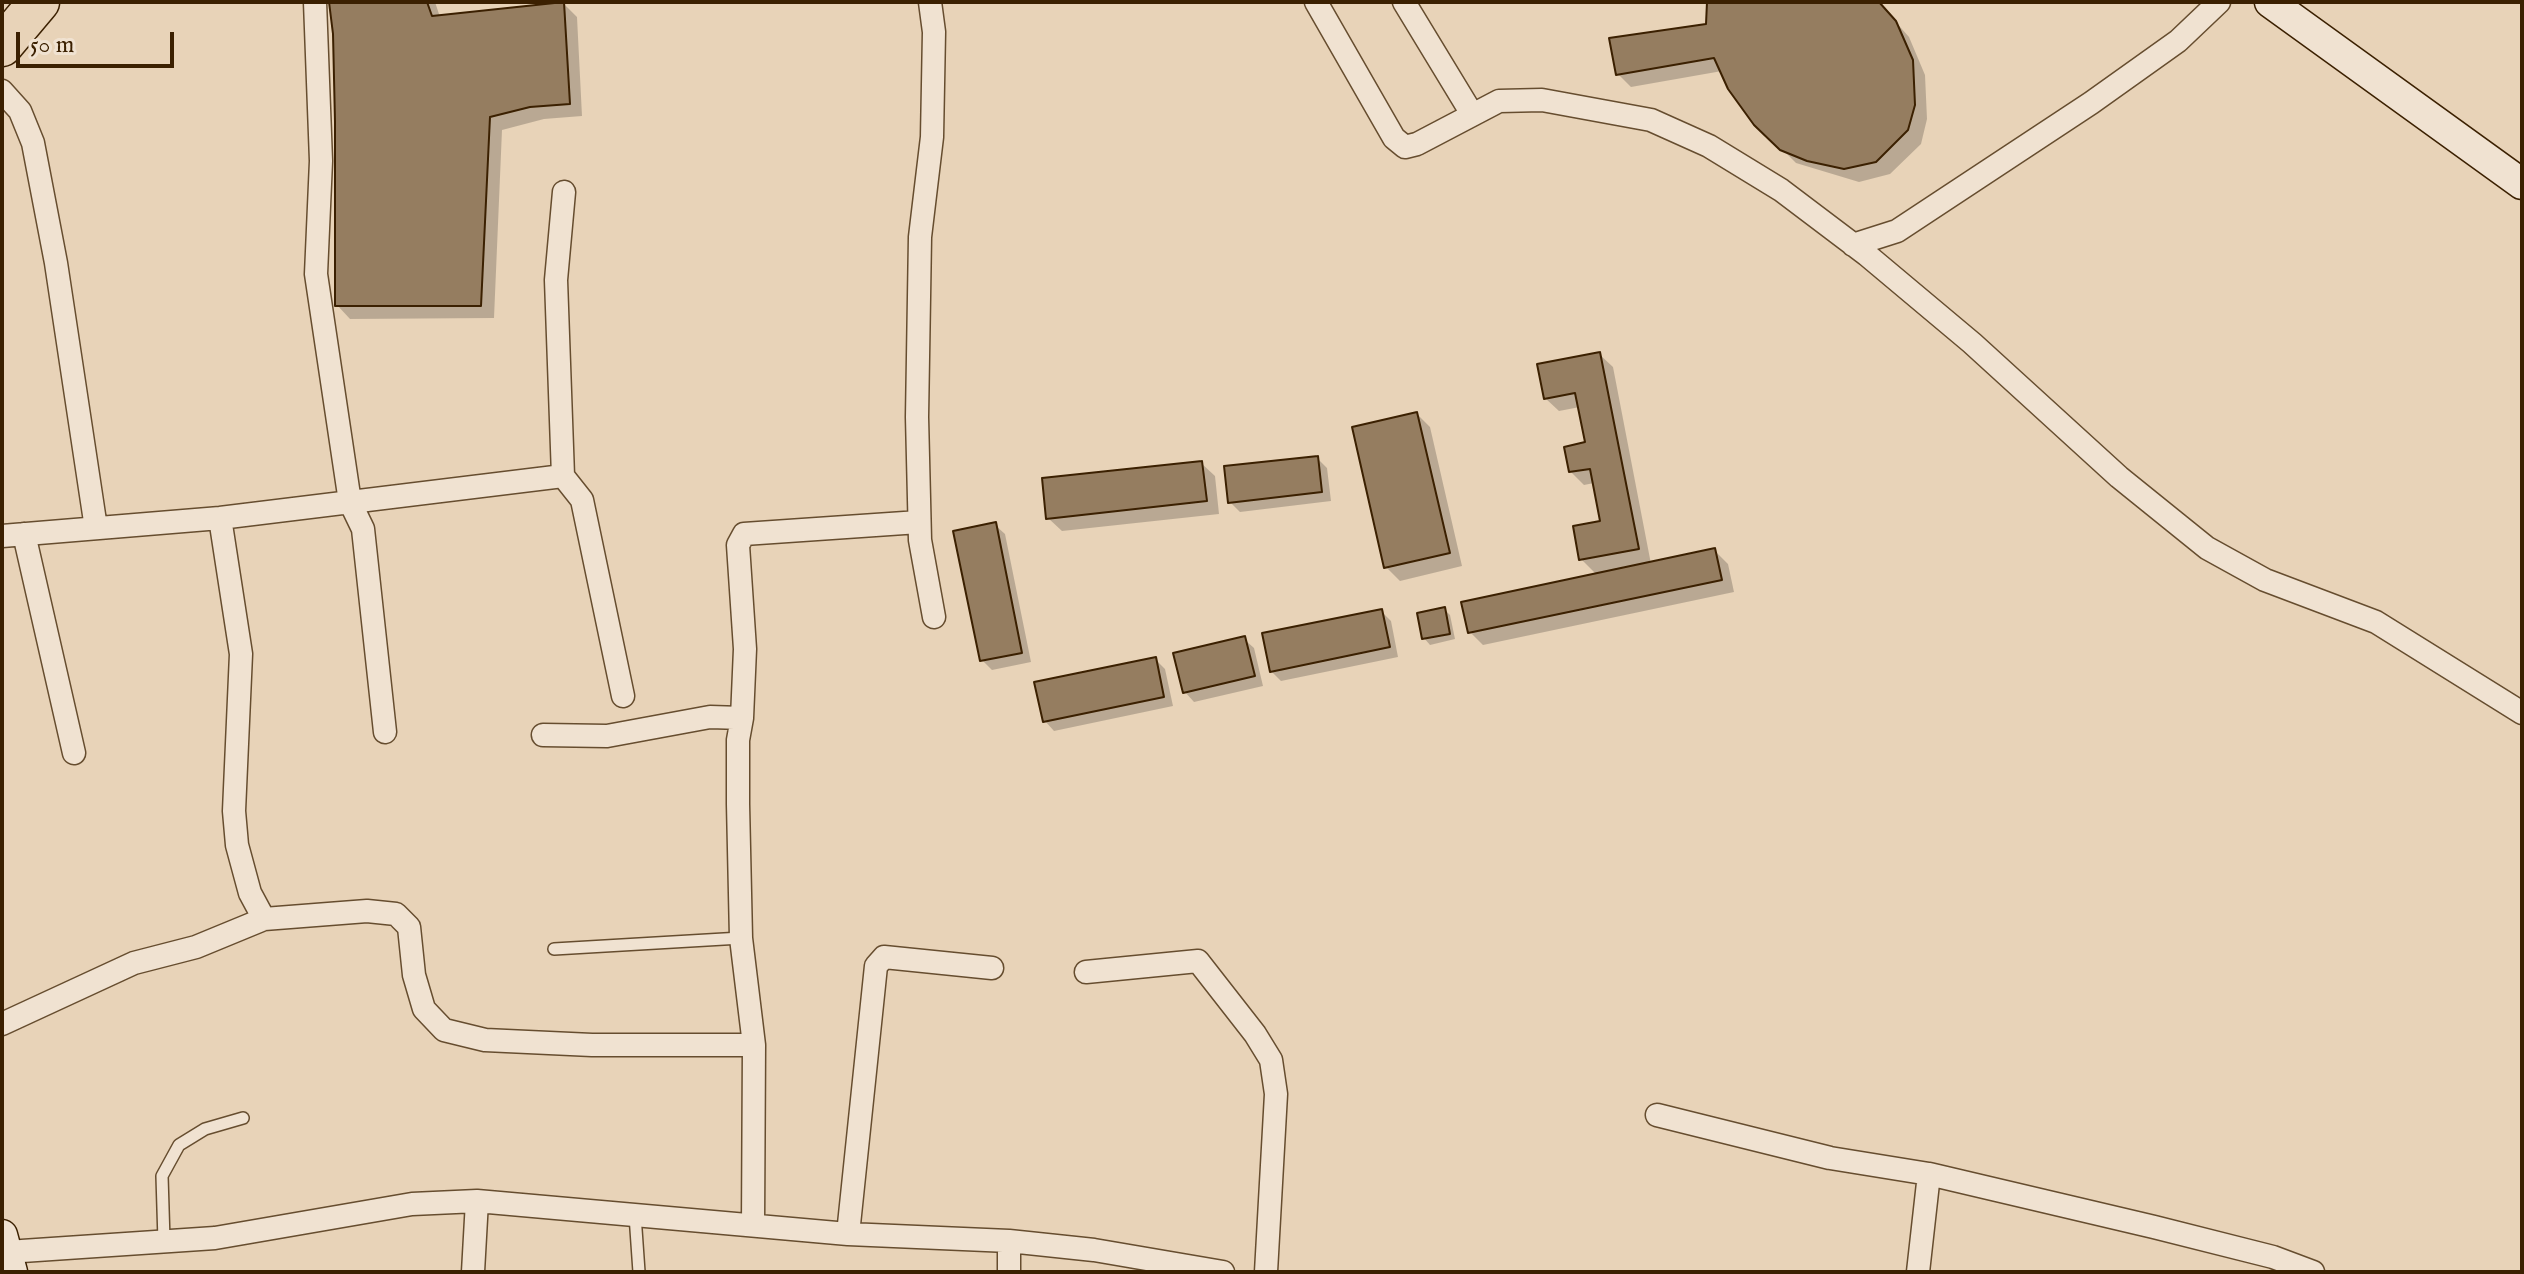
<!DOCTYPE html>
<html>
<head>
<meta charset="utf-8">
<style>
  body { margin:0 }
  #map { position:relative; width:2524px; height:1274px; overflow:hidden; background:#e8d3b8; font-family:"IM FELL English",serif }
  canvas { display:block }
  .frame { position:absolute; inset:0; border:4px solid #3b2001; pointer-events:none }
  .scale { position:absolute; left:16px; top:32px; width:158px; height:36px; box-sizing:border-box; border:4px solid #3b2001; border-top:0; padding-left:10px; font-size:24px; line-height:28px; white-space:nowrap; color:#3b2001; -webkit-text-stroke:6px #f0e2d1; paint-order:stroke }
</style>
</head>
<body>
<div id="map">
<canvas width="2524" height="1274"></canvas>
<div class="frame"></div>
<div class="scale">50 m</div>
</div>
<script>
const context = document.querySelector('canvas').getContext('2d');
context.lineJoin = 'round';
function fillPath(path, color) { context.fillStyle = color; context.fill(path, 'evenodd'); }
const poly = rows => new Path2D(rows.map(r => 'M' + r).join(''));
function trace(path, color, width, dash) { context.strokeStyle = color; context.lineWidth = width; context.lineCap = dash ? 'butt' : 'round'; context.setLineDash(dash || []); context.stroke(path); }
const shadow = poly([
  [331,2,435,2,440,17,564,4,577,17,582,116,544,119,502,130,494,318,350,319,337,305,335,34],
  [1709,2,1878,2,1909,37,1925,75,1927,119,1921,144,1890,174,1859,182,1796,163,1756,123,1722,71,1631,87,1618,74,1708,26],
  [1599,354,1613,367,1651,564,1715,551,1728,564,1734,592,1483,645,1470,632,1597,575,1581,559,1602,522,1594,483,1584,485,1571,472,1587,444,1580,407,1559,411,1545,398],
  [1417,414,1430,427,1462,566,1400,581,1386,567],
  [1317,458,1327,468,1331,501,1240,512,1230,502],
  [1201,463,1215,476,1219,514,1062,531,1048,518],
  [995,525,1005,534,1031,662,992,670,982,660],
  [1444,609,1450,615,1455,639,1430,645,1424,638],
  [1381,611,1391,621,1398,657,1281,681,1271,671],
  [1244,639,1254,648,1263,686,1194,702,1185,692],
  [1155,659,1165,669,1173,706,1054,731,1045,721]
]);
const building = poly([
  [329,2,427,2,432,16,564,2,570,104,530,107,490,117,481,306,335,306,335,122,333,34,329,2],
  [1707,2,1879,2,1896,21,1913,60,1915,105,1908,130,1876,162,1844,169,1807,161,1780,150,1754,125,1728,89,1714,58,1616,75,1609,38,1706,24,1707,2],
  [1600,352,1639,549,1579,560,1573,526,1600,521,1590,469,1569,472,1564,447,1585,442,1575,393,1544,399,1537,364,1600,352],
  [1417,412,1450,553,1384,568,1352,427,1417,412],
  [1318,456,1322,492,1228,503,1224,466,1318,456],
  [1202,461,1207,501,1046,519,1042,478,1202,461],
  [996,522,1022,653,980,661,953,531,996,522],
  [1715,548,1722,580,1468,633,1461,602,1715,548],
  [1445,607,1450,634,1422,639,1417,613,1445,607],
  [1382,609,1390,647,1270,672,1262,633,1382,609],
  [1245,636,1255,676,1183,693,1173,653,1245,636],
  [1156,657,1164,697,1043,722,1034,682,1156,657]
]);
const lane = poly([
  [554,949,741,938],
  [635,1215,639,1272],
  [164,1241,162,1176,179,1145,205,1129,243,1118]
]);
const street = poly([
  [315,2,321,161,316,274,350,502,363,529,385,732],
  [930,2,934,32,932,137,920,237,917,417,920,540,934,617],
  [1316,2,1394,138,1405,147,1417,144,1499,101,1542,100,1651,120,1709,146,1781,190,1867,255,1972,343,2119,477,2207,548,2265,580,2376,622,2522,713],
  [1404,2,1472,114],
  [2,91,20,111,33,143,56,263,96,528],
  [564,192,556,280,563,476,582,500,623,696],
  [1853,245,1897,231,2091,103,2178,41,2219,2],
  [220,518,241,654,234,811,237,845,250,893,264,919],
  [24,534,74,753],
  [2,536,220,518,563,476],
  [742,718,745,649,738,545,744,534,919,522],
  [543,735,607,736,710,717,742,718,738,740,738,804,741,938,754,1045,753,1225],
  [1086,972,1198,961,1255,1034,1271,1060,1276,1094,1266,1272],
  [2,1024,134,963,196,947,264,919,367,911,396,914,409,927,414,975,424,1009,444,1030,485,1040,592,1045,754,1045],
  [1657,1115,1830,1158,1929,1174,2154,1227,2273,1257,2313,1272],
  [848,1234,876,966,884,957,992,968],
  [1009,1241,1009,1272],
  [7,1252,215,1238,412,1204,477,1201,848,1234,1009,1241,1094,1250,1223,1272],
  [473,1272,477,1201],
  [1918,1272,1929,1174]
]);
const secondary = poly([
  [2270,2,2522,184],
  [2,1235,12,1272]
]);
const highway = poly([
  [2,46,39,2]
]);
fillPath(shadow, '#0003');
fillPath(building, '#957d60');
trace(building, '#3b2001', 2);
trace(lane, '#664d2f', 14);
trace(street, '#664d2f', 25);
trace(secondary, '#3b2001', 33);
trace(highway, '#3b2001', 43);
trace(lane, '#f0e2d1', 11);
trace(street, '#f0e2d1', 22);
trace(secondary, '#f0e2d1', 30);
trace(highway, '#e8d3b8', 40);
</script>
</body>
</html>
